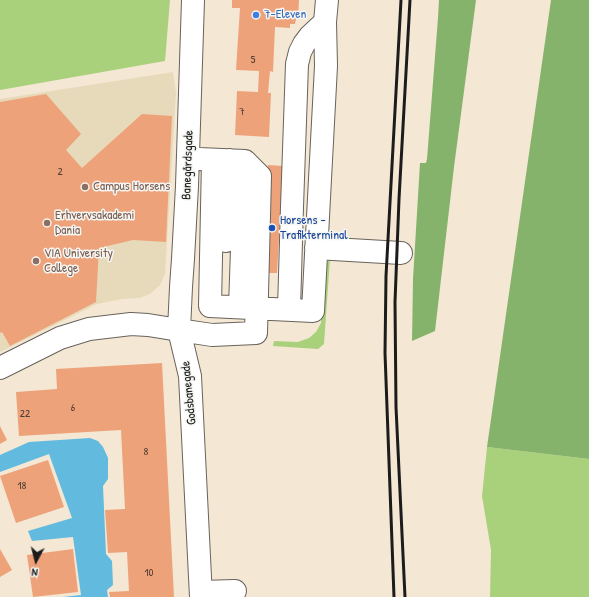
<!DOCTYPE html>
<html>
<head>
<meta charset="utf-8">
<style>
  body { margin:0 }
  #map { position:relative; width:589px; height:597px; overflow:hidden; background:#f4e7d4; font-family:"Patrick Hand",sans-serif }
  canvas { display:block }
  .north { position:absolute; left:16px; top:541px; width:40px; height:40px; -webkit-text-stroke:3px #f6f6f2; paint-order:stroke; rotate:187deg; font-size:11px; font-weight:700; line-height:16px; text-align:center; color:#1c1c1c }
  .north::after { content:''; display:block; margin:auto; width:14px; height:18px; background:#1c1c1c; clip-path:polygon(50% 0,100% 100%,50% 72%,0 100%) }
</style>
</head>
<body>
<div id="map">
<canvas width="589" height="597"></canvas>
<div class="north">N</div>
</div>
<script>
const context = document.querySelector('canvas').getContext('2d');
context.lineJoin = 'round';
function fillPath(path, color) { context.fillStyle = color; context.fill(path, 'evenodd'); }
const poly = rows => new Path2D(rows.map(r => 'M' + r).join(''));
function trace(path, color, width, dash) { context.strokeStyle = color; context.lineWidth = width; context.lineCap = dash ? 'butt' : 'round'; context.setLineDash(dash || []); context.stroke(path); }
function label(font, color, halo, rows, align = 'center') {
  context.font = font + ' "Patrick Hand",sans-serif'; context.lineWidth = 3; context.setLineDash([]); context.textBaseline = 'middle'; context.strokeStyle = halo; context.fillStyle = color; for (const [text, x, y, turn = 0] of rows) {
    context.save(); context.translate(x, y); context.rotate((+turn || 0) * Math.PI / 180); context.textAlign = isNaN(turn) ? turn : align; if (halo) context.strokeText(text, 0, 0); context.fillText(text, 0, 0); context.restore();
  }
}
const built = poly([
  [173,72,176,93,165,274,160,285,150,294,139,298,122,299,97,304,0,352,0,99]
]);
const green = poly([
  [0,0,170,0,165,61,0,90],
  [330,259,324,344,318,349,273,346,274,341,298,342,309,338,316,332,321,323,324,266],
  [487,447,589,459,589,597,490,597,491,550,482,496]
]);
const forest = poly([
  [439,0,476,0,454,167,435,331,412,341,413,279,420,163,426,163,427,159,438,18],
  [551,0,589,0,589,459,487,447]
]);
const water = poly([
  [90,438,98,441,103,447,108,458,108,479,103,486,106,554,112,561,113,585,107,590,108,597,63,597,81,595,73,537,32,541,28,531,72,518,49,454,0,472,0,455,29,442]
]);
const building = poly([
  [232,0,299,0,298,19,296,19,295,24,290,24,290,28,275,27,273,72,270,71,268,93,271,93,269,137,235,135,237,91,258,92,259,71,236,70,240,8,232,8],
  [46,94,81,134,66,150,82,168,142,114,172,116,166,242,133,240,99,248,96,302,10,346,2,332,0,333,0,102],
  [268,165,283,166,277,273,262,273],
  [162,363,174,597,110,597,109,592,129,591,127,552,108,553,105,510,125,509,121,430,19,436,16,392,57,389,56,369],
  [0,426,7,440,0,444],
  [48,460,64,507,16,523,0,476],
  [0,549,12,570,0,577],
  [73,549,78,592,33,597,27,555]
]);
const minor = poly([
  [193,0,187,186,183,259,181,287,179,330,190,376,201,597],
  [213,160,210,306,313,311,326,66,325,22,327,0],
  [226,241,229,160],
  [316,248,401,253],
  [240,307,245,164],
  [289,309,292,207,297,64,300,52,304,44,310,36,325,22],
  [0,368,60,338,89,329,131,324,148,325,179,330,212,335,256,333,260,176,245,161,199,159],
  [201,592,235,591]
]);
const rail = poly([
  [394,597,385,353,386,276,401,0],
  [405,597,396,407,395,302,399,199,410,0]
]);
const markers = [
  [256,15,4,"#3f7fe0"],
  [85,187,4,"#8d6e63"],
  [47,223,4,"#8d6e63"],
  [272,228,4,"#1a4fb4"],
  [36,261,4,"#8d6e63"]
];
const numberNames = [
  ["5",253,60],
  ["7",242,112],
  ["2",60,172],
  ["6",73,408],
  ["22",25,414],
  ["8",146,452],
  ["18",22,486],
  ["10",149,573]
];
const shopNames = [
  ["7-Eleven",264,15]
];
const streetNames = [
  ["Banegårdsgade",188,165,-88],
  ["Godsbanegade",189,393,-96]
];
const educationNames = [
  ["Campus Horsens",93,187],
  ["Erhvervsakademi",55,216],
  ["Dania",55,231],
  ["VIA University",44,254],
  ["College",44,269]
];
const transitNames = [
  ["Horsens -",280,221],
  ["Trafikterminal",280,236]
];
fillPath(built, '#e7daba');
fillPath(green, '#a9d17b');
fillPath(forest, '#86b36b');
fillPath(water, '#62badf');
fillPath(building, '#eea27a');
trace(minor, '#68635c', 24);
trace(minor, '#fff', 22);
trace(rail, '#1c1c1c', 3);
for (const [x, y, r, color] of markers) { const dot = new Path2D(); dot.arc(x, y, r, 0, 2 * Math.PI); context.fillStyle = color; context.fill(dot); trace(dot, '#f6f6f2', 1.5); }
label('11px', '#503e34', null, numberNames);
label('13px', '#366cbe', '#f6f6f2', shopNames, 'left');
label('13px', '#1c1c1c', '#f6f6f2', streetNames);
label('13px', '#785e54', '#f6f6f2', educationNames, 'left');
label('13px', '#164399', '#f6f6f2', transitNames, 'left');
</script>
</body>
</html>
